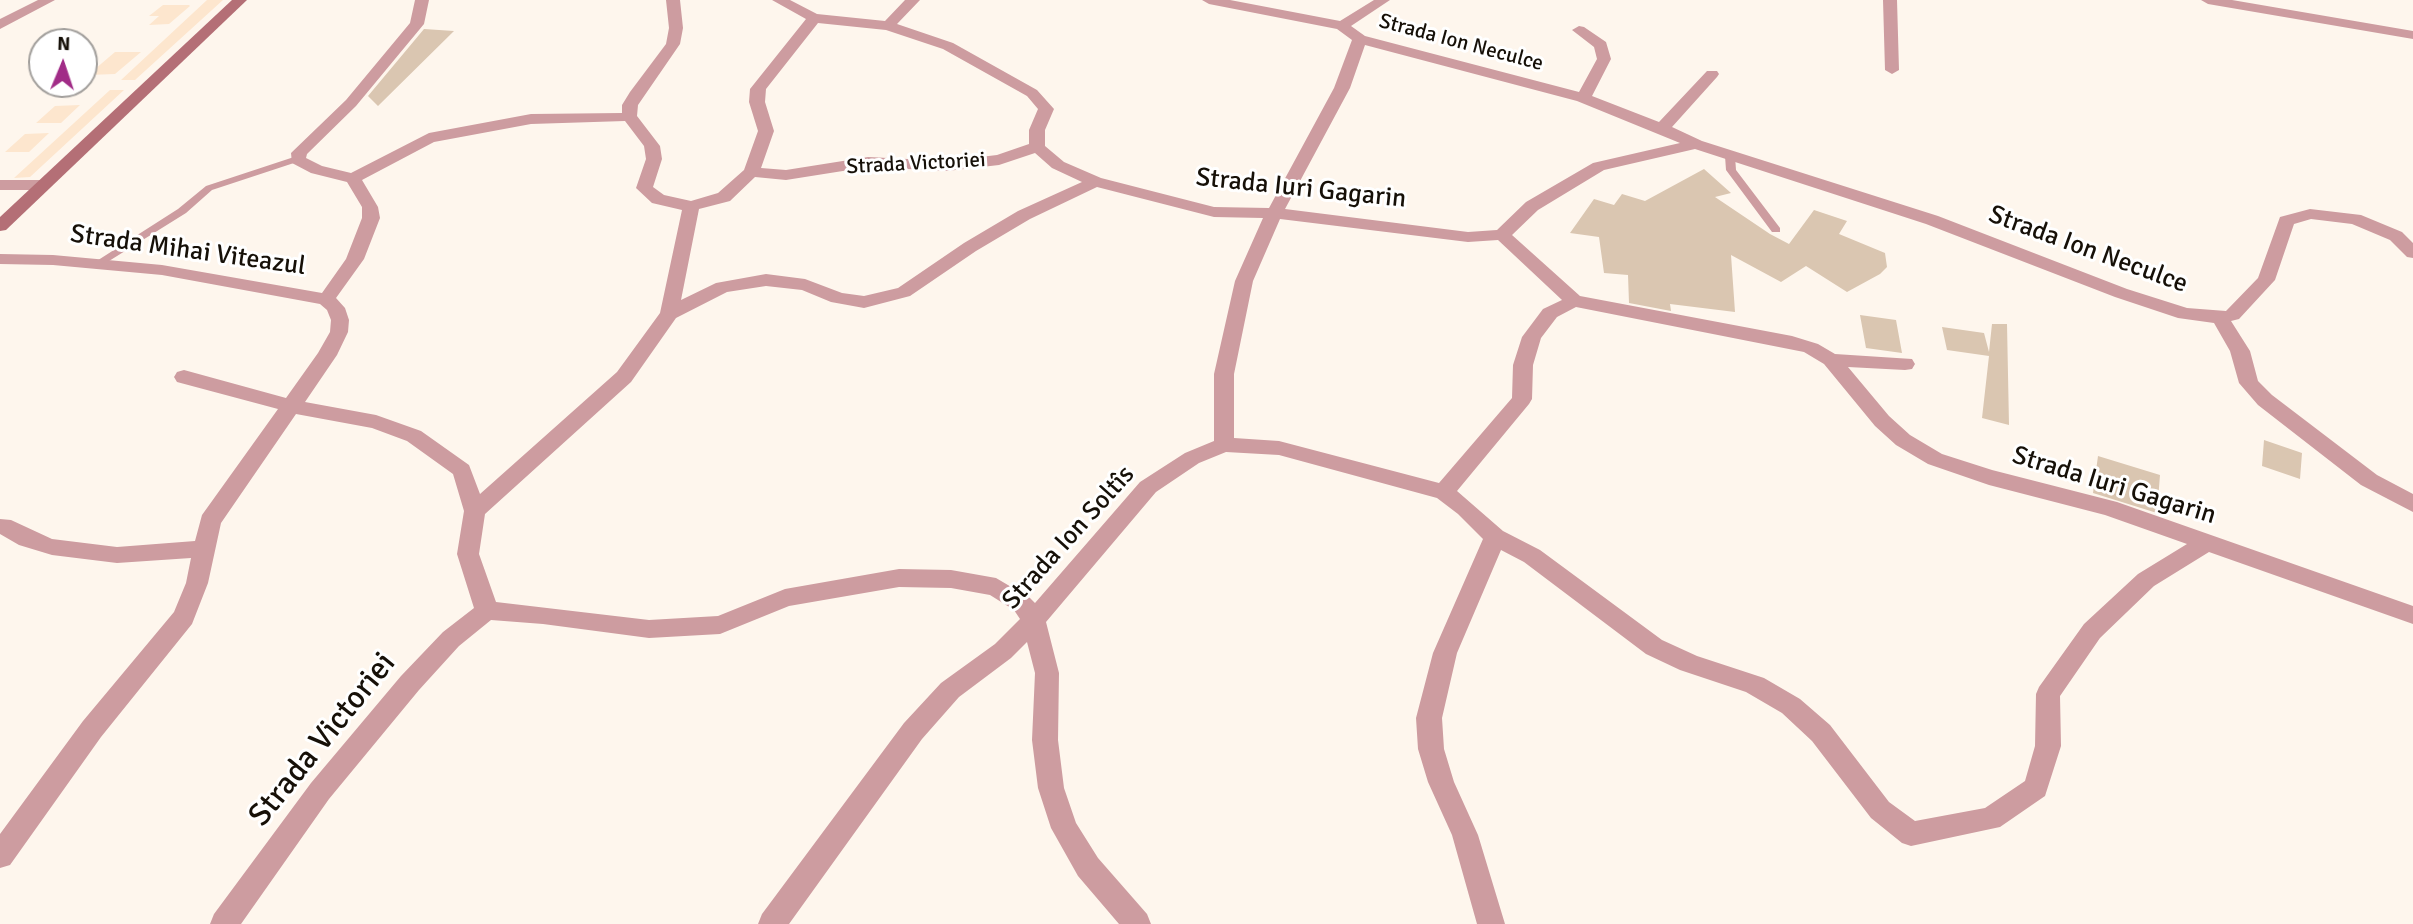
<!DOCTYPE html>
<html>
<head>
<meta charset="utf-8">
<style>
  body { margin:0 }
  #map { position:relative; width:2413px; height:924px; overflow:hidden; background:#fef6ed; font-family:Signika,sans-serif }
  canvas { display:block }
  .north { position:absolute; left:28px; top:28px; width:70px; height:70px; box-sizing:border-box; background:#fff; border:2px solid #a29f9c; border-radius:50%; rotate:2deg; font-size:19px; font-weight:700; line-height:28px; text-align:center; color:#161008 }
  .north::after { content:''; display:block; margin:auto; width:24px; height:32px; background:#a12c87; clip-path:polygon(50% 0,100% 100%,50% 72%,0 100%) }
</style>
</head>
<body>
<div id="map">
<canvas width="2413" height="924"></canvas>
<div class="north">N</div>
</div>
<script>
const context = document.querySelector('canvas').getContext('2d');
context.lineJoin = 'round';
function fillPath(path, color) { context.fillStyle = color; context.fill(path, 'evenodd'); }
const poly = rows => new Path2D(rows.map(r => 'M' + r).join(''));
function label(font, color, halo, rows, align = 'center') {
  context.font = font + ' Signika,sans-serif'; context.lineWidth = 6; context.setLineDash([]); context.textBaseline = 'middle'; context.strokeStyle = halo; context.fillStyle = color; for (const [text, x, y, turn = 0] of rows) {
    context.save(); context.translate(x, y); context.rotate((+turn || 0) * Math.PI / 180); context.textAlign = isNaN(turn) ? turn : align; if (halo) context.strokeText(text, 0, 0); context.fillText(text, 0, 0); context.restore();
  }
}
const green = poly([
  [207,0,223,0,135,80,121,80],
  [163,5,189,5,190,6,169,24,149,25,159,16,149,16],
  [115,52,141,52,115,74,88,75],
  [110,90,124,90,30,177,14,178],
  [80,105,61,123,36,123,55,106],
  [49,133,29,152,5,152,25,134]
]);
const building = poly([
  [424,29,454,31,378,106,368,96],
  [1704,169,1731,193,1715,197,1770,234,1789,244,1814,210,1847,221,1839,234,1885,253,1887,267,1880,274,1847,292,1806,266,1781,282,1731,255,1735,312,1670,304,1671,311,1629,303,1628,275,1604,273,1599,237,1570,233,1594,199,1614,205,1622,194,1645,201],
  [1860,315,1896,320,1902,353,1866,348],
  [1992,324,2007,324,2009,425,1982,418,1989,356,1947,350,1942,327,1984,333,1989,352],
  [2264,440,2302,453,2300,479,2262,466],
  [2098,456,2160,475,2157,513,2093,493]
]);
const lane = poly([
  [1730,153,1735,156,1736,170,1780,228,1780,232,1772,232,1726,170,1725,156,1730,153],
  [297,156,302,159,300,161,212,190,186,213,101,266,97,267,92,264,178,209,206,186,297,156]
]);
const street = poly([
  [38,0,55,0,0,29,0,19,38,0],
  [415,0,429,0,424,24,356,106,307,154,306,158,322,166,351,173,429,133,531,114,622,113,622,105,630,92,666,44,669,28,666,0,680,0,683,28,680,44,638,105,637,116,660,146,662,159,653,187,664,195,691,201,718,193,744,170,758,131,749,102,750,89,806,19,772,0,790,0,817,14,885,21,905,0,920,0,897,24,953,43,1037,90,1054,109,1045,130,1045,146,1064,162,1101,178,1214,207,1269,208,1334,88,1352,40,1337,29,1209,4,1202,0,1230,0,1340,21,1374,0,1390,0,1351,26,1365,36,1579,92,1597,59,1594,47,1572,30,1579,26,1584,27,1606,42,1611,59,1592,96,1659,122,1707,71,1717,71,1719,74,1717,77,1672,127,1702,141,1938,216,2127,289,2187,308,2226,311,2258,278,2280,217,2310,209,2361,215,2402,232,2413,243,2413,258,2407,257,2390,240,2352,224,2311,219,2294,224,2275,280,2239,319,2231,321,2250,351,2258,381,2272,395,2377,475,2413,494,2413,512,2361,485,2258,405,2239,383,2230,351,2214,323,2178,318,2115,297,1926,224,1695,149,1604,170,1538,210,1512,235,1580,296,1792,336,1818,344,1835,354,1912,359,1915,364,1912,369,1905,370,1848,367,1889,416,1910,435,1942,454,1992,470,2117,502,2413,606,2413,624,2209,552,2154,586,2100,638,2060,696,2061,746,2045,796,2000,827,1911,846,1902,843,1871,818,1812,741,1782,713,1746,692,1680,670,1646,654,1524,562,1501,550,1457,653,1442,718,1444,749,1454,782,1478,835,1505,924,1477,924,1452,835,1428,782,1418,749,1416,718,1433,653,1483,539,1458,514,1437,498,1279,455,1226,452,1199,463,1156,492,1046,622,1059,673,1058,740,1064,788,1076,823,1098,858,1147,914,1151,924,1119,924,1078,876,1051,828,1038,788,1032,740,1035,673,1027,642,1011,658,959,697,922,739,789,924,758,924,762,914,904,723,941,683,995,644,1020,619,1014,610,990,595,951,588,899,587,789,606,720,634,649,638,543,624,491,620,459,646,419,690,329,799,241,924,210,924,214,914,311,783,401,676,443,632,474,608,457,554,464,511,453,474,407,441,372,428,296,414,221,523,208,583,192,624,101,737,10,865,0,868,0,834,83,721,174,612,186,583,191,558,117,563,52,555,19,545,0,534,0,519,11,520,52,539,117,547,195,541,202,515,278,409,177,382,174,377,177,372,184,370,286,398,318,353,330,332,331,320,327,310,320,304,162,275,53,265,0,264,0,254,53,255,162,265,322,293,346,259,362,218,362,207,347,182,311,173,292,163,291,153,346,100,410,23,415,0],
  [818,23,886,30,943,49,1027,96,1038,109,1029,130,1029,144,997,155,947,161,868,157,786,170,761,168,774,131,765,102,766,89,818,23],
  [1365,45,1577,101,1680,143,1593,163,1526,202,1497,230,1468,232,1285,209,1350,88,1365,45],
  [625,121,644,146,646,159,636,188,652,203,682,210,660,313,617,372,480,494,469,465,421,431,376,415,305,402,337,355,348,332,349,320,345,308,336,298,364,259,380,218,378,207,362,180,434,142,531,124,625,121],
  [1035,153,1052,168,1082,182,1018,211,964,243,898,288,864,296,842,293,805,279,766,274,716,283,681,300,699,209,730,201,755,177,786,180,868,167,947,171,999,165,1035,153],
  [1097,187,1214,217,1263,218,1235,281,1214,374,1214,441,1185,453,1140,482,1035,603,1030,598,996,578,951,570,899,569,785,589,718,616,649,620,496,602,479,554,485,514,631,382,676,318,727,292,766,286,802,290,831,302,864,308,910,296,976,251,1030,219,1097,187],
  [1280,219,1468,242,1498,240,1562,300,1543,309,1522,337,1513,365,1512,398,1439,483,1279,441,1234,438,1234,374,1253,281,1280,219],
  [1576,307,1804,352,1824,364,1875,426,1896,445,1928,464,1989,485,2105,515,2187,544,2138,574,2084,624,2039,687,2036,694,2035,746,2025,781,1985,808,1915,821,1889,802,1830,725,1800,699,1764,678,1697,656,1662,640,1540,550,1503,531,1457,491,1529,404,1532,399,1533,365,1541,338,1557,317,1576,307],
  [1883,0,1897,0,1899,70,1892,74,1885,70,1883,0],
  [2201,0,2232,0,2413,31,2413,39,2208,4,2201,0],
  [0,180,44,180,52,185,44,190,0,190,0,180]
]);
const secondary = poly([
  [232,0,247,0,6,230,0,231,0,217,232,0]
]);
const farStreetnames = [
  ["Strada Ion Neculce",1461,43,15],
  ["Strada Victoriei",916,164,-3]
];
const streetNames = [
  ["Strada Iuri Gagarin",1301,189,6],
  ["Strada Ion Neculce",2088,250,20],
  ["Strada Mihai Viteazul",188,251,8],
  ["Strada Iuri Gagarin",2114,486,17],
  ["Strada Ion Soltîs",1069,538,-48]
];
const nearStreetnames = [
  ["Strada Victoriei",323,740,-51]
];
fillPath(green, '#fde6ce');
fillPath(building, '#dac6b1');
fillPath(lane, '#cd9ca0');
fillPath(street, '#cd9ca0');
fillPath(secondary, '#b46f76');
label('21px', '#161008', '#fff', farStreetnames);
label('26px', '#161008', '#fff', streetNames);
label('32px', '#161008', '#fff', nearStreetnames);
</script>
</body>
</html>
